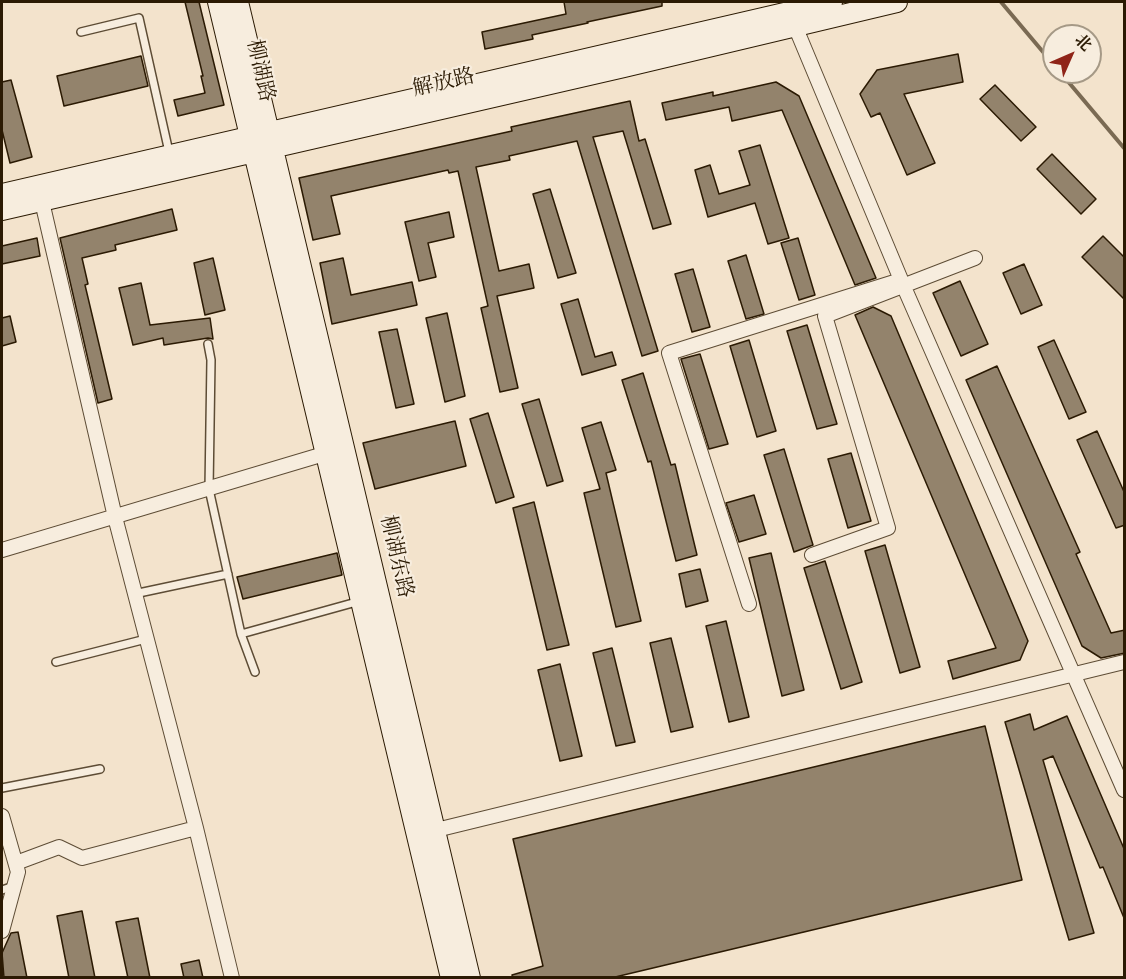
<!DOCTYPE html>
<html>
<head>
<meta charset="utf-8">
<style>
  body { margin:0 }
  #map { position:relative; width:1126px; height:979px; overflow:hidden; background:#f3e3cc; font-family:"IM FELL DW Pica","Noto Serif SC",serif }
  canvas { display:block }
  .frame { position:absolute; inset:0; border:3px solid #2b1a03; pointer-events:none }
  .north { position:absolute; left:1042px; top:24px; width:60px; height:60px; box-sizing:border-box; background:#f7edde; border:2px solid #a59986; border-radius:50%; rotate:45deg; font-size:16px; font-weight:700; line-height:24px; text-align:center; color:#2b1a03 }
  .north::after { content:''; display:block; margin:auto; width:21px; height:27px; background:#8f2418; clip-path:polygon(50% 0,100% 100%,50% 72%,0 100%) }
</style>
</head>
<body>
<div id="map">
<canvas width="1126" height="979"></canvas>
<div class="frame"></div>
<div class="north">北</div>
</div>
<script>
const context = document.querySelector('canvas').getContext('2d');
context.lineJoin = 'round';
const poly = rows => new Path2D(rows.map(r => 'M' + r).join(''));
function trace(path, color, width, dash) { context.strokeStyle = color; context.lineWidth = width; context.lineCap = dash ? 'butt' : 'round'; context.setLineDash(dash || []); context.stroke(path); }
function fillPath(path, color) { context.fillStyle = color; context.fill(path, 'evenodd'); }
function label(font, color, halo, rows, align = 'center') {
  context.font = font + ' "IM FELL DW Pica","Noto Serif SC",serif'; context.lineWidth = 4.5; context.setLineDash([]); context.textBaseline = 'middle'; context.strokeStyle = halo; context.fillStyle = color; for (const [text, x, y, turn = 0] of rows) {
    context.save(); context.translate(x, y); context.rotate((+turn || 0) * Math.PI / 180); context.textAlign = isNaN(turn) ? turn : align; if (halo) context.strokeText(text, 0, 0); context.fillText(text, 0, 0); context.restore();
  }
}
const stream = poly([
  [1001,2,1054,65],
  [1060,72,1124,148]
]);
const building = poly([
  [185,2,199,2,224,105,178,116,174,100,205,93,201,76,203,76,185,2],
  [564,2,662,2,662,6,587,22,588,23,532,35,533,39,485,49,482,32,566,14,564,2],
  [958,54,963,82,904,94,935,163,907,175,880,113,871,117,860,94,877,70,958,54],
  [141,56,148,86,64,106,57,76,141,56],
  [11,80,32,157,10,163,2,130,2,82,11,80],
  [776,82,799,96,876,278,855,285,782,110,732,121,729,107,666,120,662,103,713,92,713,96,776,82],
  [995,85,1036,127,1021,141,980,99,995,85],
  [630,101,639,141,645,139,671,224,653,229,623,131,593,137,658,351,642,356,577,141,509,156,510,160,476,167,499,271,529,264,534,288,497,296,518,388,500,392,481,308,488,306,458,171,449,173,448,170,331,196,340,234,313,240,299,178,512,131,511,127,630,101],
  [760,145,789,238,768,244,755,203,708,217,695,170,710,165,719,194,750,185,739,151,760,145],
  [1052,154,1096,199,1081,214,1037,169,1052,154],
  [550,189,576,273,558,278,533,194,550,189],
  [172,209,177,230,115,245,116,250,82,258,88,284,85,285,112,399,98,403,60,238,172,209],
  [449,212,454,237,428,243,436,277,419,281,405,222,449,212],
  [1103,236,1125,258,1125,300,1082,257,1103,236],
  [37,238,40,256,2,264,2,246,37,238],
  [798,238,815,295,799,300,781,243,798,238],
  [746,255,764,314,746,319,728,261,746,255],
  [213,258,225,310,205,315,194,263,213,258],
  [343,258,351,295,412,282,417,305,332,324,320,263,343,258],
  [1024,264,1042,305,1021,314,1003,273,1024,264],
  [693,269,710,327,692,332,675,274,693,269],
  [960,281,988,344,961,356,933,293,960,281],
  [141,283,150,325,210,318,213,339,208,338,164,345,163,338,133,345,119,288,141,283],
  [578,299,595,357,612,352,616,365,582,375,561,304,578,299],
  [873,307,891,316,1028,641,1020,660,953,679,948,661,996,648,855,315,873,307],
  [447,313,465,396,445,402,426,318,447,313],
  [10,316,16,342,2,346,2,318,10,316],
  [807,325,837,424,817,429,787,331,807,325],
  [397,329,414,404,396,408,379,332,397,329],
  [749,340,776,431,757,437,730,346,749,340],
  [1054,340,1086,412,1069,419,1038,347,1054,340],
  [700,354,728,444,709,449,681,359,700,354],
  [997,366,1080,552,1076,554,1111,633,1125,630,1125,653,1101,658,1082,646,1051,575,966,380,997,366],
  [643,373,671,465,675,464,697,555,676,561,651,461,648,462,622,380,643,373],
  [539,399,563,481,547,486,522,404,539,399],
  [488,413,514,497,496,503,470,419,488,413],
  [455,421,466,466,375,489,363,443,455,421],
  [601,422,616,470,606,473,641,621,616,627,584,493,600,489,582,428,601,422],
  [1097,431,1125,494,1125,525,1116,528,1077,440,1097,431],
  [784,449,813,545,794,552,764,455,784,449],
  [851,453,871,521,848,528,828,459,851,453],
  [754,495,766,534,739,542,726,503,754,495],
  [534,502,569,645,547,650,513,508,534,502],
  [885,545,920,667,900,673,865,551,885,545],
  [337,553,342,575,243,599,237,577,337,553],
  [771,553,804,690,782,696,749,558,771,553],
  [825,561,862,682,841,689,804,568,825,561],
  [700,569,708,601,686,607,679,574,700,569],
  [726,621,749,717,729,722,706,626,726,621],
  [671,638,693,727,671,732,650,643,671,638],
  [612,648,635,742,616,746,593,653,612,648],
  [560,664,582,756,560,761,538,670,560,664],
  [1030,714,1034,730,1067,716,1125,851,1124,918,1103,867,1100,868,1053,756,1043,760,1094,933,1069,940,1005,722,1030,714],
  [985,726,1022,880,611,978,513,978,512,975,543,966,513,839,985,726],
  [82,911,95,978,69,978,57,916,82,911],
  [138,918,150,978,128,978,116,922,138,918],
  [18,932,27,978,4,978,2,953,11,933,18,932],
  [199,960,203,978,184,978,181,964,199,960]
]);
const lane = poly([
  [81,32,139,18,169,152],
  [208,344,211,360,209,489,241,634,255,672],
  [134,594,228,574],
  [241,634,360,601],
  [56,662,146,639],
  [2,788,100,769],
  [2,890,14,886]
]);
const street = poly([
  [795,26,904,287,1124,790],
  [40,193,115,517,196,828,232,978],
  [2,550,334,451],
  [812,555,888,528,825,316,975,258],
  [749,604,669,353,901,280],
  [2,816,18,872,2,931],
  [428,832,1124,662],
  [16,863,59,847,82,858,196,828]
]);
const secondary = poly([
  [218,2,451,978],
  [238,2,470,978],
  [2,194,832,2],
  [2,210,624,67,897,2]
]);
const streetNames = [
  ["柳湖路",259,71,77],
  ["解放路",444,84,-13],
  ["柳湖东路",395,557,77]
];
trace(stream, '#7a6a53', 4);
fillPath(building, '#93836c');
trace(building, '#2b1a03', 1.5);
trace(lane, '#5d4c35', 10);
trace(street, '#5d4c35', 16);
trace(secondary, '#2b1a03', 22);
trace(lane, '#f7edde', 7);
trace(street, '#f7edde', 14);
trace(secondary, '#f7edde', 20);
label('21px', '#2b1a03', '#f7edde', streetNames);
</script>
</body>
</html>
